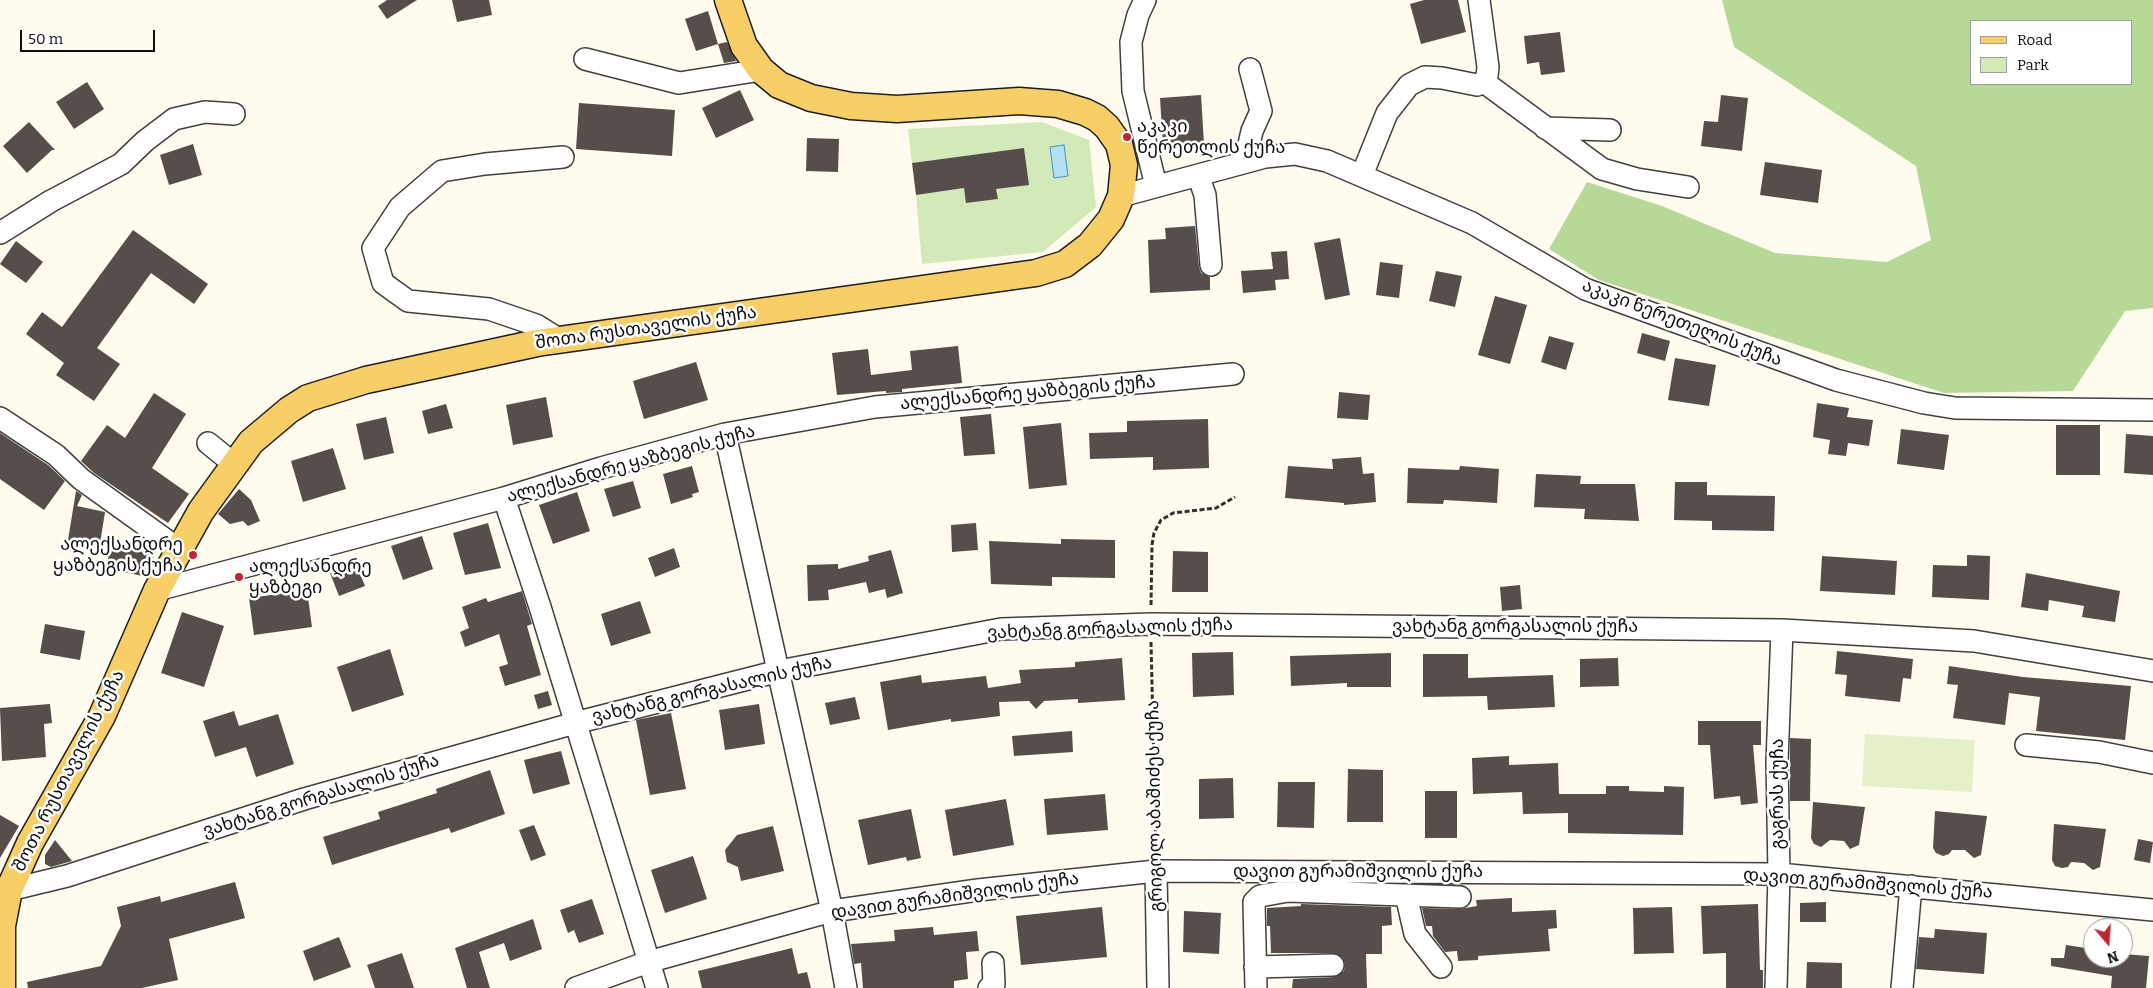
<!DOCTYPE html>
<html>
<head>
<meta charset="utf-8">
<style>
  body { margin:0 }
  #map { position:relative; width:2153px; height:988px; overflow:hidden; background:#fffbee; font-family:Bitter,serif }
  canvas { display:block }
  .legend { position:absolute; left:1970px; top:20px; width:162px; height:65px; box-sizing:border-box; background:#fff; border:1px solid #9e9e9e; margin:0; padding:6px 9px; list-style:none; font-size:15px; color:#0d0d0d }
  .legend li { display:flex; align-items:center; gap:10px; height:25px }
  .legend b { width:25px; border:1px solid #9e9e9e }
  .north { position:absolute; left:2083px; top:918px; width:50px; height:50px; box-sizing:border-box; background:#fff; border:1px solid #9e9e9e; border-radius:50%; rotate:162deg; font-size:14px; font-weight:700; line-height:20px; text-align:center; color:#0d0d0d }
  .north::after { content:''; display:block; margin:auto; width:18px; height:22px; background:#bc2732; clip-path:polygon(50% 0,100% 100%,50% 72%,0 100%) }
  .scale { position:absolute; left:20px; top:30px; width:135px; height:22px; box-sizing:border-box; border:2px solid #0d0d0d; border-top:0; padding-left:6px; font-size:15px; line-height:18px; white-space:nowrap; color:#0d0d0d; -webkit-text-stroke:4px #fff; paint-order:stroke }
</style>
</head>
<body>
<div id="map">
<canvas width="2153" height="988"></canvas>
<ul class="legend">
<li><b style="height:6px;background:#f7cf66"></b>Road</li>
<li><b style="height:14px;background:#d3e9b8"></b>Park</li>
</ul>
<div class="north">N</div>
<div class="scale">50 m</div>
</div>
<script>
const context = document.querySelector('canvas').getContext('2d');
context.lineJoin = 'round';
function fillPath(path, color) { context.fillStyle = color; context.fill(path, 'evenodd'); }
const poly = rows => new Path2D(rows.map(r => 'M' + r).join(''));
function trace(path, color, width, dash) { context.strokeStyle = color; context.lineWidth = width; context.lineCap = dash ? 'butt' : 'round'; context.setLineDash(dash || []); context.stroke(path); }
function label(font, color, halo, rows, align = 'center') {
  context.font = font + ' Bitter,"Noto Sans Georgian",serif'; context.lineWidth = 5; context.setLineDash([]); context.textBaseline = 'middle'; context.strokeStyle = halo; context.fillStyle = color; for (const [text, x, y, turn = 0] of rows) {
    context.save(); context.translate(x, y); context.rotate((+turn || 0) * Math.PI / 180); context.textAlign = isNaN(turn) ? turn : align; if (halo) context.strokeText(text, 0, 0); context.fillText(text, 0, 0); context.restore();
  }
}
const green = poly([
  [1042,122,1089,140,1096,207,1043,252,922,264,916,195,964,188,967,203,998,199,996,189,1029,184,1024,148,912,163,908,129]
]);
const forest = poly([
  [1722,0,2153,0,2153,308,2125,311,2073,391,1944,393,1599,280,1549,249,1587,182,1662,206,1775,253,1887,262,1931,240,1916,166,1734,47],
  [1972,21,2132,21,2132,84,1972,84]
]);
const pitch = poly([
  [1865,734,1975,740,1972,792,1862,786]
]);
const water = poly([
  [1064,145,1068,176,1054,178,1050,147,1064,145]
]);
const building = poly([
  [387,0,417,0,387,19,378,6],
  [452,0,489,0,492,15,457,22],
  [1424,0,1458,0,1466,32,1421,44,1410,4],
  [708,11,718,44,696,51,685,19],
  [1560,32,1565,72,1541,75,1539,62,1527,64,1524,36],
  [727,42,736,61,724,63,718,44],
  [87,82,104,109,74,129,56,102],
  [740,90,754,120,716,138,702,108],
  [1201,95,1204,144,1163,146,1160,98],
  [1721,95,1748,98,1742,151,1701,146,1704,121,1718,122],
  [579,103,675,110,672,156,576,149],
  [29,122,55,150,52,150,27,173,3,146],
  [807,138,839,139,838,172,806,171],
  [193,144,202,175,169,185,160,155],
  [1024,148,1029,185,996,189,998,199,966,203,964,188,916,195,912,163],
  [1765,162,1822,170,1818,203,1760,195],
  [1195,226,1199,267,1201,273,1210,277,1210,290,1150,293,1148,240,1166,239,1165,228],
  [133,230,208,284,194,304,151,273,97,348,120,364,94,401,56,375,64,363,26,334,42,312,62,327],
  [1340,238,1350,295,1325,300,1314,243],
  [16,241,43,262,26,283,0,264],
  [1287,251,1289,279,1275,280,1276,290,1243,293,1241,271,1273,269,1271,252],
  [1380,262,1403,265,1399,298,1376,295],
  [1436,271,1462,276,1455,307,1429,301],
  [1495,296,1527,305,1510,364,1478,355],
  [1642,333,1670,341,1665,361,1637,353],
  [1549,336,1574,343,1566,370,1541,362],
  [958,346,962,383,902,389,902,392,886,393,886,391,837,395,832,353,868,349,871,375,912,370,910,351],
  [1675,358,1716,365,1709,406,1668,400],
  [696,362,708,400,644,419,633,381],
  [1339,392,1370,395,1368,420,1337,418],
  [154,393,186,414,152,468,189,494,168,523,94,473,81,461,107,425,125,438],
  [546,397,553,437,513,445,506,405],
  [1817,403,1849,408,1847,417,1873,420,1869,446,1848,443,1846,456,1828,454,1830,440,1813,437],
  [446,404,453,428,428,434,422,411],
  [991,414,995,454,964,456,960,417],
  [386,417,394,453,364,460,356,424],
  [1208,419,1209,468,1153,470,1153,457,1090,459,1089,433,1127,432,1127,421],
  [1061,423,1067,485,1029,489,1023,427],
  [2056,425,2100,425,2100,475,2056,475],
  [1901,429,1949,435,1944,470,1897,464],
  [0,433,48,465,65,481,44,510,0,479],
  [2126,434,2153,436,2153,475,2124,473],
  [333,448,346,489,303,502,291,461],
  [1361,457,1363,474,1374,473,1376,502,1344,505,1344,503,1285,498,1288,466,1333,469,1332,459],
  [692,466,699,492,692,494,693,497,671,504,663,474],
  [1460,466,1499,469,1497,503,1444,500,1443,504,1407,503,1408,468,1459,470],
  [1536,474,1581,476,1580,484,1635,484,1639,521,1584,519,1585,509,1534,507],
  [633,481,641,508,613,517,604,489],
  [1675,482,1707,482,1707,495,1775,496,1774,531,1712,530,1712,521,1674,520],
  [239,489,251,500,260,521,248,526,243,521,230,524,218,514],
  [76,491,82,495,77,506,105,512,99,550,67,546],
  [577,492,590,531,553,544,539,505],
  [488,523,501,568,465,575,453,533],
  [976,523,978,550,952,552,951,525],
  [422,536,433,569,403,580,391,546],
  [1061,539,1115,540,1115,578,1052,577,1052,586,991,584,989,541,1061,544],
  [111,545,154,555,147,577,106,568],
  [674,548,680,567,655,577,648,558],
  [891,550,903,593,887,598,885,589,869,593,866,582,828,590,829,600,808,601,807,565,838,564,838,569,869,561,868,556],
  [1173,551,1208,552,1208,592,1172,592],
  [1967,555,1990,556,1989,600,1932,597,1933,565,1967,566],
  [1822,556,1897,561,1895,595,1820,591],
  [356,563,365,586,339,596,330,573],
  [2026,573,2120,591,2115,622,2082,617,2084,606,2049,600,2048,611,2021,607],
  [1520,585,1522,609,1502,611,1500,587],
  [307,590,312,627,254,635,249,598],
  [522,591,532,624,527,626,541,675,505,686,499,667,508,664,499,634,465,647,460,632,469,628,462,607,486,598,488,602],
  [640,601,651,633,611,646,601,614],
  [182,612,224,626,204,687,161,673],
  [45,624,85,631,80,660,40,653],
  [390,649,404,695,352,712,337,667],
  [1837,651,1913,659,1911,679,1903,678,1900,702,1845,696,1847,675,1835,674],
  [1233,652,1234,695,1193,697,1192,653],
  [1391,653,1391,687,1347,687,1347,683,1291,686,1290,656],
  [1423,654,1468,654,1468,678,1553,675,1555,707,1488,710,1487,696,1423,697],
  [1122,658,1125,700,1078,703,1078,699,1044,701,1036,709,1029,701,999,702,1000,716,951,722,951,719,888,730,880,682,921,675,922,683,986,676,988,688,1021,683,1019,670,1075,667,1075,662],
  [1618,658,1619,686,1580,687,1580,659],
  [1949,666,2023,677,2131,686,2125,740,2036,731,2040,697,2009,693,2005,725,1953,718,1958,685,1947,684],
  [548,691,552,705,538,709,534,695],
  [855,697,860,719,830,725,825,703],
  [50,704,52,723,44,724,46,757,2,761,0,708],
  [759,704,765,744,725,750,719,710],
  [234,711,239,726,278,714,294,764,256,777,246,747,215,757,203,721],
  [671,713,686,789,650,795,636,720],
  [1698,721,1761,721,1761,745,1753,745,1758,803,1741,805,1740,796,1714,799,1710,745,1698,745],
  [1072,731,1073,752,1014,756,1012,736],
  [1790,738,1811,739,1810,801,1790,801],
  [561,751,570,784,533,794,524,760],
  [1509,756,1509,765,1558,763,1559,794,1606,794,1606,786,1629,786,1629,791,1664,792,1664,786,1684,787,1683,835,1568,833,1568,813,1523,814,1522,792,1473,794,1472,758],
  [1348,769,1383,770,1383,822,1347,822],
  [490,770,505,814,451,833,449,828,332,865,323,837,380,819,378,812,437,793,436,789],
  [1233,778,1234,818,1199,819,1199,779],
  [1278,782,1315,782,1314,828,1277,827],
  [1425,791,1457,791,1457,838,1425,838],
  [1105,794,1108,830,1047,835,1044,799],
  [1006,799,1014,845,953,856,945,810],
  [1813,802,1865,807,1859,845,1850,849,1844,841,1830,840,1821,847,1814,844,1811,838],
  [911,809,921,858,907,861,906,857,868,865,858,820],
  [1935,811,1987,816,1981,855,1974,858,1965,850,1952,850,1949,854,1943,856,1936,853,1933,848],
  [0,815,19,826,0,858],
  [2054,824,2106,829,2100,867,2093,870,2084,863,2071,862,2068,867,2062,868,2055,866,2052,860],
  [534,825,546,855,531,861,519,830],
  [773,826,784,871,741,881,738,867,727,862,725,850,737,835],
  [2138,839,2153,842,2150,863,2134,860],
  [55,840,72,861,51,867,45,864,45,855],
  [693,856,707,899,665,913,651,870],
  [235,882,245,918,169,939,178,980,142,988,28,988,27,982,101,966,121,926,117,907,160,896,161,902],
  [1512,898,1512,912,1556,910,1557,928,1548,929,1550,951,1478,956,1478,960,1458,961,1457,951,1445,952,1433,936,1432,926,1426,926,1422,908,1460,909,1477,906,1476,900],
  [592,899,604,934,579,943,574,930,568,933,560,910],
  [1826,902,1826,922,1800,922,1800,903],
  [1301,904,1391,907,1392,925,1382,926,1382,954,1366,954,1367,988,1292,988,1293,979,1334,977,1344,971,1345,965,1343,958,1333,953,1271,953,1270,926,1267,926,1267,908,1301,906],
  [1758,904,1760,970,1763,970,1763,988,1726,988,1726,953,1703,954,1701,906],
  [1102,907,1107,957,1021,965,1016,916],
  [1672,907,1674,953,1634,954,1633,908],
  [1184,911,1221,913,1219,954,1183,952],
  [533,919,542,949,510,961,504,943,479,952,490,988,467,988,455,948],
  [933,927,934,935,977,931,979,951,966,952,968,979,954,981,954,988,863,988,861,963,854,964,851,944,895,941,894,930],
  [1935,929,1987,933,1984,974,1916,969,1919,937,1934,938],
  [339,937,351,967,314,981,303,951],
  [2066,945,2092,949,2090,958,2123,958,2123,954,2149,956,2146,988,2111,988,2112,976,2051,966,2051,958,2064,958],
  [792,948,798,974,807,972,811,988,702,988,698,971],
  [402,953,414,988,375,988,367,965],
  [1807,962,1842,963,1842,988,1806,988]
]);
const path = poly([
  [1151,605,1152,545,1154,533,1161,520,1173,513,1216,508,1235,497],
  [1151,642,1156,853]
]);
const minor = poly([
  [1145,0,1138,15,1131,42,1133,91,1156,186],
  [585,59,679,83,761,70],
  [1484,82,1602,169,1637,179,1688,187],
  [1545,128,1610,130],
  [1245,162,1252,131,1261,111,1250,69],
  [1198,175,1205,195,1211,265],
  [1362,175,1387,113,1409,85,1425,77,1442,78,1477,85,1484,82,1487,76,1488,67,1479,0],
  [1121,196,1265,157,1295,154,1327,161,1472,223,1585,289,1836,380,1924,403,1955,408,2153,410],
  [0,233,51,201,121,164,145,141,174,119,205,112,234,114],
  [560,340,536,325,489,309,408,301,383,283,373,248,400,207,442,171,485,164,563,157],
  [0,418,56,455,81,479,180,550],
  [725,434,832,911,846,988],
  [208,443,234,464],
  [504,498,540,607,657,988],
  [157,590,504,498,601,468,725,434,875,407,1233,374],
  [2026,745,2099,752,2153,763],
  [1156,871,1158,988],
  [0,888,9,890,67,876,304,799,575,723,779,671,1001,629,1151,624,1782,630,1974,641,2153,671],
  [1406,895,1415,934,1441,967],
  [1255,967,1333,965],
  [576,988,648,962,832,911,978,890,1156,871,1779,874,2153,910],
  [989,988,994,984,993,963],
  [1256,988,1254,902,1260,896,1288,891,1460,897],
  [1776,988,1779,874,1777,762,1782,630],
  [1902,988,1911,886]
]);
const major = poly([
  [2,988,2,926,9,890,30,843,102,716,157,590,201,511,251,442,289,410,308,398,366,380,537,343,1036,273,1065,264,1090,245,1111,219,1121,196,1124,165,1119,144,1107,127,1097,118,1085,112,1058,104,1019,101,897,109,851,106,811,98,779,85,761,70,744,46,728,0]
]);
const markers = [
  [1127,137,5,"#bc2732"],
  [193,555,5,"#bc2732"],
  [239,577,5,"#bc2732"]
];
const poiNames = [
  ["აკაკი",1137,127],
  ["წერეთლის ქუჩა",1137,148],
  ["ალექსანდრე",183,545,"right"],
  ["ყაზბეგის ქუჩა",183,566,"right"],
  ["ალექსანდრე",249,567],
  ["ყაზბეგი",249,588]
];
const streetNames = [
  ["აკაკი წერეთელის ქუჩა",1682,323,21],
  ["შოთა რუსთაველის ქუჩა",646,328,-8],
  ["ალექსანდრე ყაზბეგის ქუჩა",1028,393,-5],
  ["ალექსანდრე ყაზბეგის ქუჩა",631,464,-15],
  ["ვახტანგ გორგასალის ქუჩა",1515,627],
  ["ვახტანგ გორგასალის ქუჩა",1110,629,-2],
  ["ვახტანგ გორგასალის ქუჩა",712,690,-13],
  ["შოთა რუსთაველის ქუჩა",69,771,-63],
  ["გაგრას ქუჩა",1778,794,-90],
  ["ვახტანგ გორგასალის ქუჩა",321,796,-17],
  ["გრიგოლ აბაშიძეს ქუჩა",1155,806,-91],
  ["დავით გურამიშვილის ქუჩა",1358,872],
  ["დავით გურამიშვილის ქუჩა",1868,884,4],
  ["დავით გურამიშვილის ქუჩა",955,896,-8]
];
fillPath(green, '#d3e9b8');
fillPath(forest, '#b7d998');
fillPath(pitch, '#e4f0ca');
fillPath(water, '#b4dff5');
trace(water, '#3b96cb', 1);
fillPath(building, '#564e4a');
trace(minor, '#404040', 24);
trace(major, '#1e1e1e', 29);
trace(path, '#2f2f2f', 3, [5, 2.5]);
trace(minor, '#fff', 21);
trace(major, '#f7cf66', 26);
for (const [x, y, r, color] of markers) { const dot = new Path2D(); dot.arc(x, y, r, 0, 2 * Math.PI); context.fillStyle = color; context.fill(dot); trace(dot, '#fff', 2); }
label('18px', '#0d0d0d', '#fff', poiNames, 'left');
label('18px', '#0d0d0d', '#fff', streetNames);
</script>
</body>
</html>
